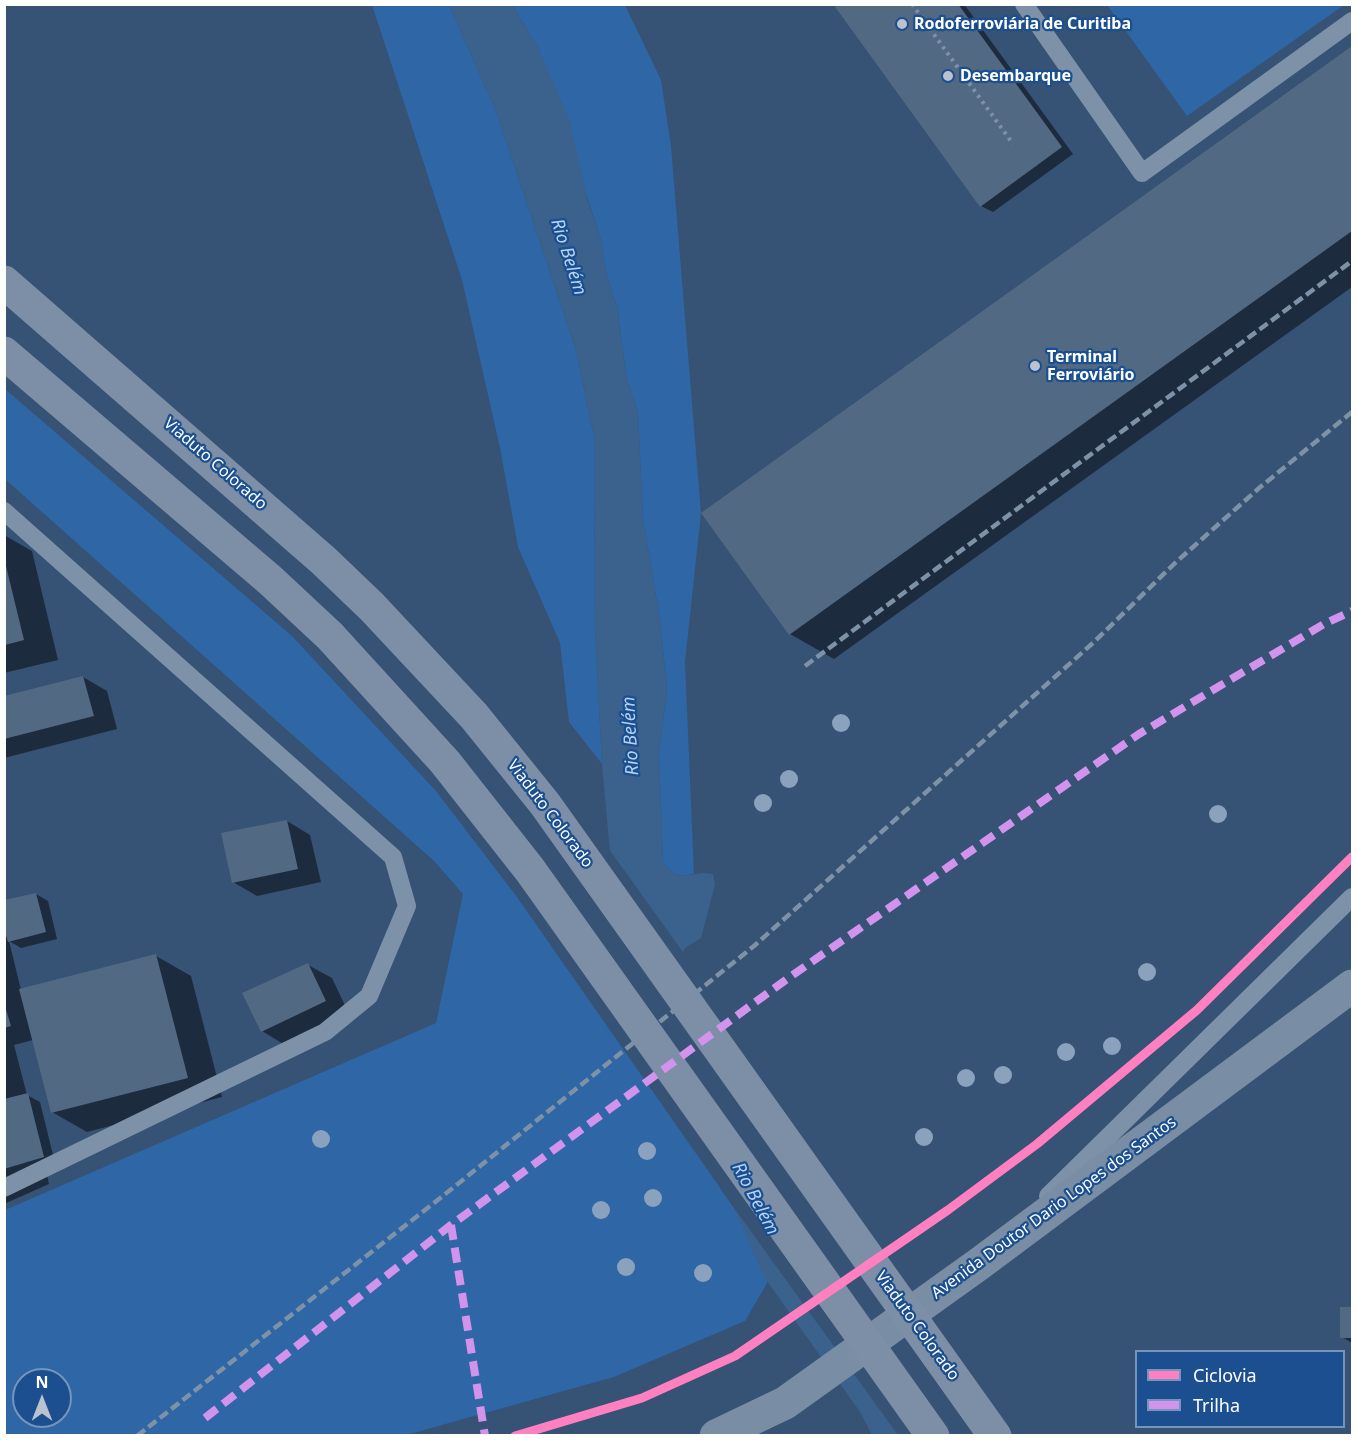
<!DOCTYPE html>
<html>
<head>
<meta charset="utf-8">
<style>
  body { margin:0 }
  #map { position:relative; width:1357px; height:1440px; overflow:hidden; background:#365274; font-family:"Noto Sans",sans-serif }
  canvas { display:block }
  .frame { position:absolute; inset:0; border:6px solid #fff; pointer-events:none }
  .legend { position:absolute; left:1135px; top:1350px; width:210px; height:78px; box-sizing:border-box; background:#1b4f8f; border:2px solid #7695bc; margin:0; padding:8px 10px; list-style:none; font-size:18px; color:#fff }
  .legend li { display:flex; align-items:center; gap:12px; height:30px }
  .legend b { width:30px; border:2px solid #7695bc }
  .north { position:absolute; left:12px; top:1368px; width:60px; height:60px; box-sizing:border-box; background:#1b4f8f; border:2px solid #7695bc; border-radius:50%; rotate:0deg; font-size:16px; font-weight:700; line-height:24px; text-align:center; color:#fff }
  .north::after { content:''; display:block; margin:auto; width:21px; height:27px; background:#b9c2ce; clip-path:polygon(50% 0,100% 100%,50% 72%,0 100%) }
</style>
</head>
<body>
<div id="map">
<canvas width="1357" height="1440"></canvas>
<div class="frame"></div>
<ul class="legend">
<li><b style="height:8px;background:#ff80c0"></b>Ciclovia</li>
<li><b style="height:8px;background:#d193ec"></b>Trilha</li>
</ul>
<div class="north">N</div>
</div>
<script>
const context = document.querySelector('canvas').getContext('2d');
context.lineJoin = 'round';
function fillPath(path, color) { context.fillStyle = color; context.fill(path, 'evenodd'); }
const poly = rows => new Path2D(rows.map(r => 'M' + r).join(''));
function trace(path, color, width, dash) { context.strokeStyle = color; context.lineWidth = width; context.lineCap = dash ? 'butt' : 'round'; context.setLineDash(dash || []); context.stroke(path); }
function label(font, color, halo, rows, align = 'center') {
  context.font = font + ' "Noto Sans",sans-serif'; context.lineWidth = 4.5; context.setLineDash([]); context.textBaseline = 'middle'; context.strokeStyle = halo; context.fillStyle = color; for (const [text, x, y, turn = 0] of rows) {
    context.save(); context.translate(x, y); context.rotate((+turn || 0) * Math.PI / 180); context.textAlign = isNaN(turn) ? turn : align; if (halo) context.strokeText(text, 0, 0); context.fillText(text, 0, 0); context.restore();
  }
}
const green = poly([
  [372,5,449,5,496,111,576,350,594,437,595,628,602,764,569,722,560,643,518,547,500,448,462,280],
  [512,5,625,5,661,80,671,146,701,513,685,662,694,874,682,876,673,873,663,863,659,754,667,690,660,620,643,519,638,412,627,380,617,307,607,277,600,237,538,47],
  [1107,5,1344,5,1187,116],
  [5,389,292,636,436,791,517,897,776,1268,745,1321,614,1377,406,1435,5,1435,5,1210,436,1023,463,894,434,861,5,479],
  [24,1380,60,1380,60,1416,24,1416]
]);
const water = poly([
  [449,5,512,5,538,47,570,122,587,199,600,237,607,277,617,307,627,380,638,412,643,519,660,620,667,690,659,754,663,863,673,873,682,876,703,873,713,874,715,885,701,938,685,948,681,957,749,1148,914,1435,872,1435,860,1412,764,1277,618,942,602,764,595,628,594,437,576,350,496,111]
]);
const pier = poly([
  [606,845,685,955,718,1061,752,1146,917,1436,898,1435,724,1194,615,943]
]);
const shadow = poly([
  [835,4,964,4,1073,154,993,212,981,206],
  [1352,47,1352,287,834,659,790,634,703,513],
  [4,535,32,551,58,660,4,673],
  [83,677,107,691,117,729,4,758,4,697],
  [287,821,310,835,321,882,257,896,233,882],
  [36,894,48,901,57,939,21,948,9,941,21,990,156,956,191,976,222,1097,87,1132,52,1112,33,1040,14,1045,27,1095,40,1102,55,1163,45,1166,49,1184,4,1204,4,935,8,938],
  [308,965,332,978,349,1014,285,1045,262,1031],
  [1342,1308,1352,1308,1352,1343,1342,1337]
]);
const building = poly([
  [833,4,958,4,1062,147,980,207],
  [1352,46,1352,231,789,635,701,513],
  [5,562,24,640,5,645],
  [83,676,94,716,4,739,4,696],
  [287,820,298,869,232,883,221,833],
  [36,893,46,932,8,942,4,928,4,900],
  [156,954,188,1078,51,1113,19,989],
  [308,963,326,1001,261,1032,242,993],
  [4,1003,11,1026,4,1028],
  [28,1093,44,1157,4,1169,4,1099],
  [1340,1307,1352,1307,1352,1338,1340,1338]
]);
const path = poly([
  [912,4,1013,144]
]);
const service = poly([
  [1024,4,1142,173,1352,21],
  [4,511,393,857,407,906,369,996,325,1032,4,1188],
  [1048,1196,1352,897]
]);
const secondary = poly([
  [716,1436,785,1403,979,1264,1352,986]
]);
const rail = poly([
  [805,666,1352,261],
  [137,1436,439,1199,754,946,1094,642,1174,564,1258,489,1352,412]
]);
const primaryBridge = poly([
  [4,282,324,561,372,607,474,716,545,804,995,1436],
  [4,353,270,580,330,636,445,762,530,870,933,1436]
]);
const quiet = poly([
  [451,1225,485,1436],
  [205,1418,451,1225,787,979,1139,734,1324,624,1352,611]
]);
const cycleway = poly([
  [515,1436,642,1398,735,1356,948,1210,1037,1144,1197,1010,1352,857]
]);
const trees = [
  [841,723],
  [789,779],
  [763,803],
  [1218,814],
  [1147,972],
  [1112,1046],
  [1066,1052],
  [1003,1075],
  [966,1078],
  [924,1137],
  [321,1139],
  [647,1151],
  [653,1198],
  [601,1210],
  [626,1267],
  [703,1273]
];
const markers = [
  [902,24,6,"#b9c2ce"],
  [948,76,6,"#b9c2ce"],
  [1035,366,6,"#b9c2ce"]
];
const poiNames = [
  ["Rodoferroviária de Curitiba",914,24],
  ["Desembarque",960,76],
  ["Terminal",1047,357],
  ["Ferroviário",1047,375]
];
const streetNames = [
  ["Viaduto Colorado",215,464,41],
  ["Viaduto Colorado",550,814,53],
  ["Avenida Doutor Dario Lopes dos Santos",1054,1208,-36],
  ["Viaduto Colorado",917,1326,54]
];
const waterNames = [
  ["Rio Belém",568,257,72],
  ["Rio Belém",631,736,-93],
  ["Rio Belém",755,1199,62]
];
fillPath(green, '#2f66a5');
fillPath(water, '#3b618d');
fillPath(pier, '#365274');
fillPath(shadow, '#0007');
fillPath(building, '#526984');
trace(path, '#7d92a8', 4, [3, 4.5]);
trace(service, '#7d92a8', 18);
trace(secondary, '#798da4', 33);
trace(rail, '#7e92a7', 4.5, [10, 4.5]);
trace(primaryBridge, '#7d8ea7', 33);
trace(quiet, '#d193ec', 8, [15, 8]);
trace(cycleway, '#ff80c0', 9);
context.fillStyle = '#8aa2be';
for (const [x, y] of trees) { context.beginPath(); context.arc(x, y, 9, 0, 2 * Math.PI); context.fill(); }
for (const [x, y, r, color] of markers) { const dot = new Path2D(); dot.arc(x, y, r, 0, 2 * Math.PI); context.fillStyle = color; context.fill(dot); trace(dot, '#1b4f8f', 2); }
label('bold 16px', '#fff', '#1b4f8f', poiNames, 'left');
label('16px', '#fff', '#1b4f8f', streetNames);
label('italic 18px', '#b5d3f5', '#1b4f8f', waterNames);
</script>
</body>
</html>
